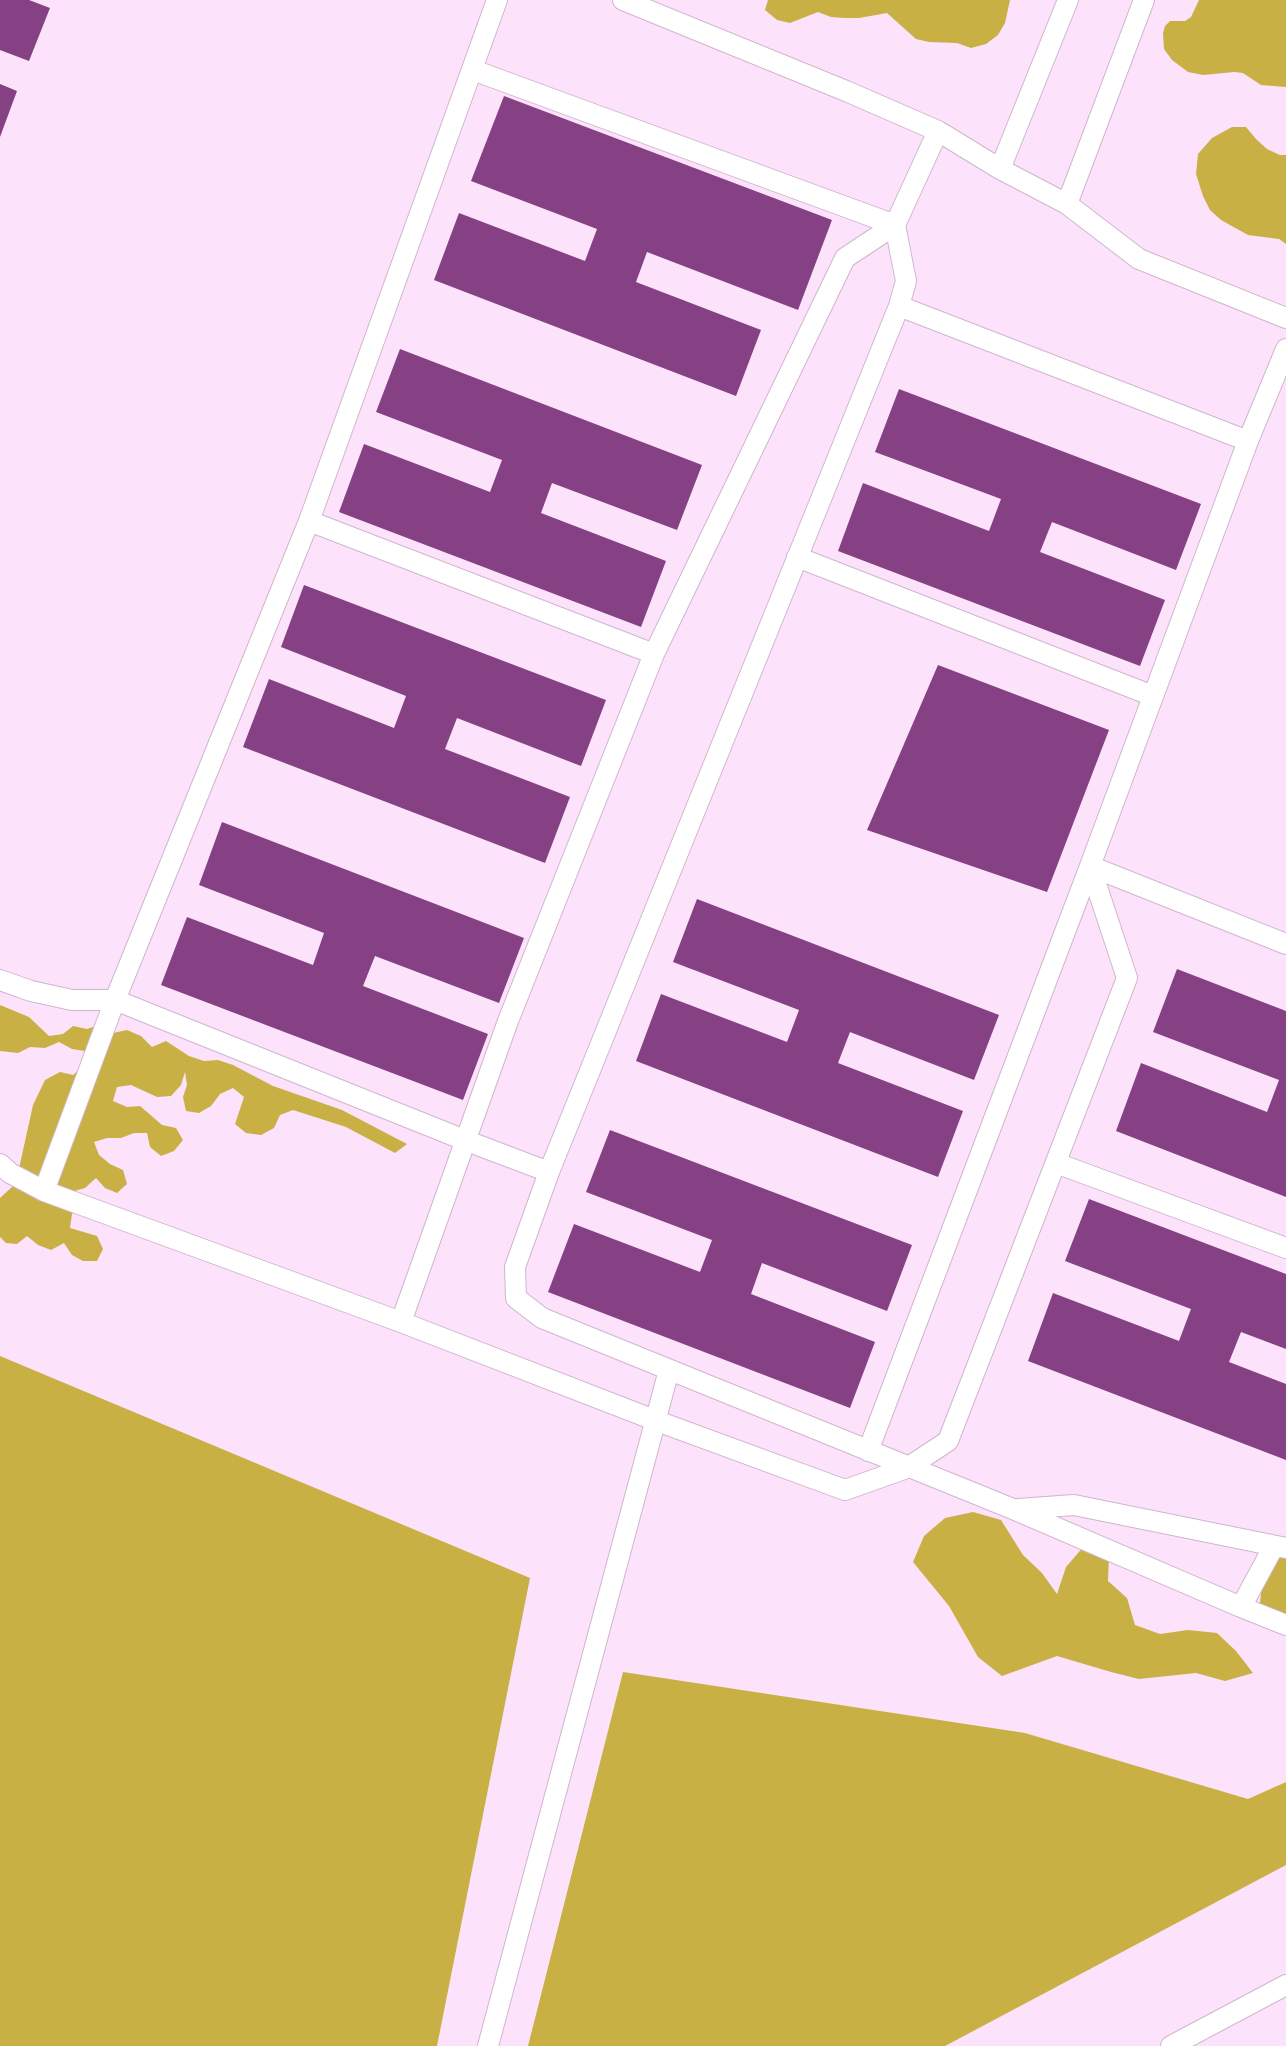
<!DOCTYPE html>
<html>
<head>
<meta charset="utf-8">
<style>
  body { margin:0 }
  canvas { display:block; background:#fce2fa }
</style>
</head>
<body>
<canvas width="1286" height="2046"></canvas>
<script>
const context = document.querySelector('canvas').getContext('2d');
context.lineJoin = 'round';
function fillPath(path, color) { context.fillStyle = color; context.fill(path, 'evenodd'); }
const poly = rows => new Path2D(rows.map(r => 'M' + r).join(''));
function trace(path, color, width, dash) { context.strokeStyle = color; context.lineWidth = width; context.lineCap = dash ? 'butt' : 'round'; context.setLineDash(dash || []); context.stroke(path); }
const forest = poly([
  [768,0,1010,0,1005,23,998,35,986,44,971,48,957,43,929,42,916,39,887,13,859,18,845,18,831,17,818,12,790,23,777,20,765,10],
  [1199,0,1286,0,1286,87,1261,85,1243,73,1234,72,1203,75,1188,72,1172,60,1164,49,1163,33,1165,26,1170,21,1185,21,1191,17],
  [1232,127,1246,127,1256,139,1267,149,1280,155,1286,155,1286,244,1279,239,1248,235,1221,220,1210,210,1203,196,1196,174,1198,154,1212,138],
  [0,1005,29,1017,49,1036,63,1034,73,1026,87,1029,102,1024,113,1033,127,1030,141,1036,152,1047,166,1041,189,1056,204,1061,218,1060,233,1065,273,1086,342,1110,407,1144,395,1153,346,1127,293,1110,280,1115,274,1128,261,1135,246,1133,235,1124,244,1097,233,1088,220,1094,211,1106,199,1113,186,1111,183,1097,187,1085,185,1072,181,1085,171,1096,157,1097,131,1085,117,1087,113,1101,127,1107,140,1106,162,1125,176,1128,183,1140,174,1151,161,1156,150,1147,147,1133,134,1133,121,1138,107,1138,94,1142,99,1155,110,1164,123,1170,127,1184,117,1193,105,1188,96,1178,85,1188,71,1192,80,1203,72,1214,70,1228,97,1236,103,1249,97,1261,83,1261,72,1255,64,1243,51,1250,38,1245,27,1236,17,1244,6,1243,0,1237,0,1198,13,1186,18,1173,33,1105,45,1080,60,1072,73,1075,84,1065,85,1051,72,1049,59,1042,45,1048,30,1047,18,1053,0,1051],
  [0,1356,530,1578,437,2046,0,2046],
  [973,1512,1001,1520,1023,1555,1042,1573,1057,1594,1066,1567,1085,1545,1109,1555,1108,1581,1127,1598,1135,1625,1160,1634,1188,1630,1217,1633,1236,1651,1253,1673,1225,1681,1196,1673,1139,1679,1111,1672,1057,1656,1002,1676,978,1657,949,1606,913,1562,924,1536,945,1518],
  [1281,1554,1286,1556,1286,1622,1281,1621,1260,1603,1263,1575],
  [623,1672,1025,1733,1248,1799,1286,1782,1286,1865,945,2046,528,2046]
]);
const building = poly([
  [0,0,29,0,50,8,29,61,0,50],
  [0,84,17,91,0,137],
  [504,96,832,220,798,310,647,252,636,282,761,330,736,396,434,280,459,213,585,261,597,229,471,181],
  [400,349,702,465,677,530,552,483,541,513,666,561,641,627,339,512,364,444,490,492,502,460,376,412],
  [899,389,1201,504,1176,570,1052,522,1040,552,1165,600,1140,666,838,551,863,483,989,531,1001,499,875,452],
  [304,585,606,700,581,766,457,718,445,749,570,797,545,863,243,747,269,679,394,728,406,696,281,647],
  [938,665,1109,730,1047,892,867,830],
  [222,822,524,938,499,1003,375,956,363,986,488,1034,463,1100,161,985,187,917,313,965,324,933,199,885],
  [697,899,999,1015,974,1080,850,1032,838,1063,963,1111,938,1177,636,1061,661,994,787,1042,799,1010,673,962],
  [1177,969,1286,1011,1286,1197,1116,1131,1141,1063,1267,1112,1279,1080,1153,1032],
  [610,1130,912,1245,887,1311,762,1263,751,1294,875,1342,850,1408,548,1292,574,1224,700,1272,712,1240,586,1192],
  [1089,1199,1286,1274,1286,1349,1241,1332,1229,1362,1286,1384,1286,1460,1028,1361,1053,1293,1179,1341,1191,1309,1065,1261]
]);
const lane = poly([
  [623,0,846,91,938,131,1000,169,1067,204,1139,259,1286,318],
  [473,70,895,225,938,131],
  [1000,169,1068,0],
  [1067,204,1144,0],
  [899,306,1248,441,1090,866,1286,944],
  [1248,441,1286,349],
  [309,521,654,654],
  [797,557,1153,696],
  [0,980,31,991,72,1000,115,1000,467,1141,549,1172],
  [1056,1163,1286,1248],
  [0,1164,10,1173,44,1191,401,1322,657,1421,845,1490,907,1468,948,1441,1127,978,1090,866,868,1451],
  [44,1191,115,1000,309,521,497,0],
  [401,1322,508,1021,654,654,845,258,895,225,906,281,899,306,549,1172,515,1267,516,1298,542,1318,1013,1509,1241,1607,1286,1625],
  [1018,1509,1074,1505,1286,1548],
  [1241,1607,1274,1546],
  [488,2046,669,1370],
  [1171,2046,1286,1985]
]);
fillPath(forest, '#c9b045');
fillPath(building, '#854183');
trace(lane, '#cfb6cd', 22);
trace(lane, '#fff', 20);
</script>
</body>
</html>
